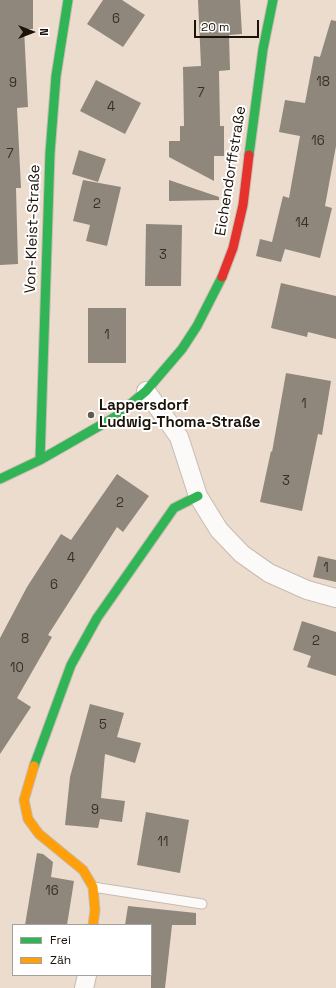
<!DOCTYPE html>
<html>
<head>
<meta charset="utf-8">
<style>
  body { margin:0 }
  #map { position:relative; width:336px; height:988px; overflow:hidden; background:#ebdcce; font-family:"Space Grotesk",sans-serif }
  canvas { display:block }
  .legend { position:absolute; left:12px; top:924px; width:140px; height:52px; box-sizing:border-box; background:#fff; border:1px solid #a4a09c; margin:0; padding:5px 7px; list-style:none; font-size:12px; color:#1b1208 }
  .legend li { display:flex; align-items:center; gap:8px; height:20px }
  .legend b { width:20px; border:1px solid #a4a09c }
  .north { position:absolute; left:12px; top:12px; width:40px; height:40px; -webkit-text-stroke:3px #fff; paint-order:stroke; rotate:90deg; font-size:11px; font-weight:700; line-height:16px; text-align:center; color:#1b1208 }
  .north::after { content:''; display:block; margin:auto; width:14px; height:18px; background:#1b1208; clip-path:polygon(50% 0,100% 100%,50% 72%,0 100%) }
  .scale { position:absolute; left:194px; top:20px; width:65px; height:18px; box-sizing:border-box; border:2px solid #1b1208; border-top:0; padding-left:5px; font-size:12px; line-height:14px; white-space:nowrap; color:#1b1208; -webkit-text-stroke:3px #fff; paint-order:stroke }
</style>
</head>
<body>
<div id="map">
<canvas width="336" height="988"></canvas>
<ul class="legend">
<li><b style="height:5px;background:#30b455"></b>Frei</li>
<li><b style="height:5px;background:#ff9f0a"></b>Zäh</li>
</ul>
<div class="north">N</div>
<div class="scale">20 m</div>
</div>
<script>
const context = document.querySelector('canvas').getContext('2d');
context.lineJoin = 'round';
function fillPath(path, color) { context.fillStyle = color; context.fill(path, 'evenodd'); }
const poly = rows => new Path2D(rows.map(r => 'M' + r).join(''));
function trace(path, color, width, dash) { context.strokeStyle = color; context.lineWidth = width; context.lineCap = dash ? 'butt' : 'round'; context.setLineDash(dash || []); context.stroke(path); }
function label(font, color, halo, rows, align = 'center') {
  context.font = font + ' "Space Grotesk",sans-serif'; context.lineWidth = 4; context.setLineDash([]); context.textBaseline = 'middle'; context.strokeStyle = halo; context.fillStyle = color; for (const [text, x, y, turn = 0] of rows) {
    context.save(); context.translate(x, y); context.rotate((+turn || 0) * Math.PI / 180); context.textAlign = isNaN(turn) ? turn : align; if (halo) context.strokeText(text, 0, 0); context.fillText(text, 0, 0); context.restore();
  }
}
const building = poly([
  [0,0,33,0,33,29,24,29,28,107,17,108,21,188,16,188,18,264,0,265],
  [103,0,122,0,145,15,123,47,87,24],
  [198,0,240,0,242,34,229,35,230,70,219,71,220,126,224,126,224,156,214,156,214,181,169,157,169,141,180,141,180,126,184,126,183,67,201,66],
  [331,20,336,21,336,146,325,206,332,208,320,258,285,249,281,262,256,256,260,239,272,242,283,196,289,198,300,136,279,132,285,100,305,103,314,56,320,57],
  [96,80,141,103,125,134,80,111],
  [79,150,106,159,98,182,72,174],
  [83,180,121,187,107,246,86,241,90,225,73,221],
  [169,180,219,197,219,200,169,201],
  [146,224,182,225,181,286,145,286],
  [281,283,336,296,336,339,308,332,307,337,271,328],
  [88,308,126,308,126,363,88,363],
  [286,373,331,381,322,435,318,434,302,511,260,502,271,451,272,452],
  [117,474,149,496,123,532,117,527,48,635,52,637,17,698,31,707,0,754,0,638,27,587,61,534,71,540],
  [318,556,336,560,336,582,313,577],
  [302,621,336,632,336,676,307,667,311,656,293,650],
  [90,704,124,713,117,737,141,743,135,763,105,754,101,798,125,801,122,822,100,819,98,828,65,825,70,777],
  [146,812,189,820,180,873,137,865],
  [37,853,43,854,53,862,51,877,74,881,67,925,25,925],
  [128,906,196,913,196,925,172,925,165,988,151,988,151,925,125,925]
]);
const lane = poly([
  [93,887,202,904]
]);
const street = poly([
  [146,391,179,437,198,496,219,530,242,554,269,573,307,590,336,598],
  [84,988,87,975]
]);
const fast = poly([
  [249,155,263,49,273,0],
  [40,460,50,153,56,76,68,0],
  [0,479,40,460,115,417,146,391,182,349,197,326,222,277],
  [34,766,71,665,97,618,174,508,198,496]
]);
const slow = poly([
  [34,766,24,800,28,819,39,834,83,870,93,887,95,910,93,925]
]);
const jam = poly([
  [222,277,233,248,243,205,249,155]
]);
const markers = [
  [91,415,4,"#64594d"]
];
const numberNames = [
  ["6",116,19],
  ["18",323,82],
  ["9",13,83],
  ["7",201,93],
  ["4",111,107],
  ["16",318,141],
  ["7",10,154],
  ["2",97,204],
  ["14",302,223],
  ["3",163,255],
  ["1",107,335],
  ["1",304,404],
  ["3",286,481],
  ["2",120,503],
  ["4",71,558],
  ["1",326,568],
  ["6",54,585],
  ["8",25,639],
  ["2",316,641],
  ["10",17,668],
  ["5",103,725],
  ["9",95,810],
  ["11",163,842],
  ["16",52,891]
];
const streetNames = [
  ["Eichendorffstraße",231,171,-81],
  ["Von-Kleist-Straße",33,229,-88]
];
const poiNames = [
  ["Lappersdorf",99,406],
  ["Ludwig-Thoma-Straße",99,423]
];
fillPath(building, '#8f877b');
trace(lane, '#c7bbb0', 11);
trace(street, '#c7bbb0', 20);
trace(fast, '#c7bbb0', 11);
trace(slow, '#c7bbb0', 11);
trace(jam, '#c7bbb0', 11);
trace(lane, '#fcfaf8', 9);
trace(street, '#fcfaf8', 18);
trace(fast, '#30b455', 9);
trace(slow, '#ff9f0a', 9);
trace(jam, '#e5322d', 9);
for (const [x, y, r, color] of markers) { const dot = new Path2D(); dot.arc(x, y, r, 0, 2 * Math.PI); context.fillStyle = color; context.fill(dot); trace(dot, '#fff', 1.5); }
label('13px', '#382f25', null, numberNames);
label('15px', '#1b1208', '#fff', streetNames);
label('bold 15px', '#1b1208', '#fff', poiNames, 'left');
</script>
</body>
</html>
